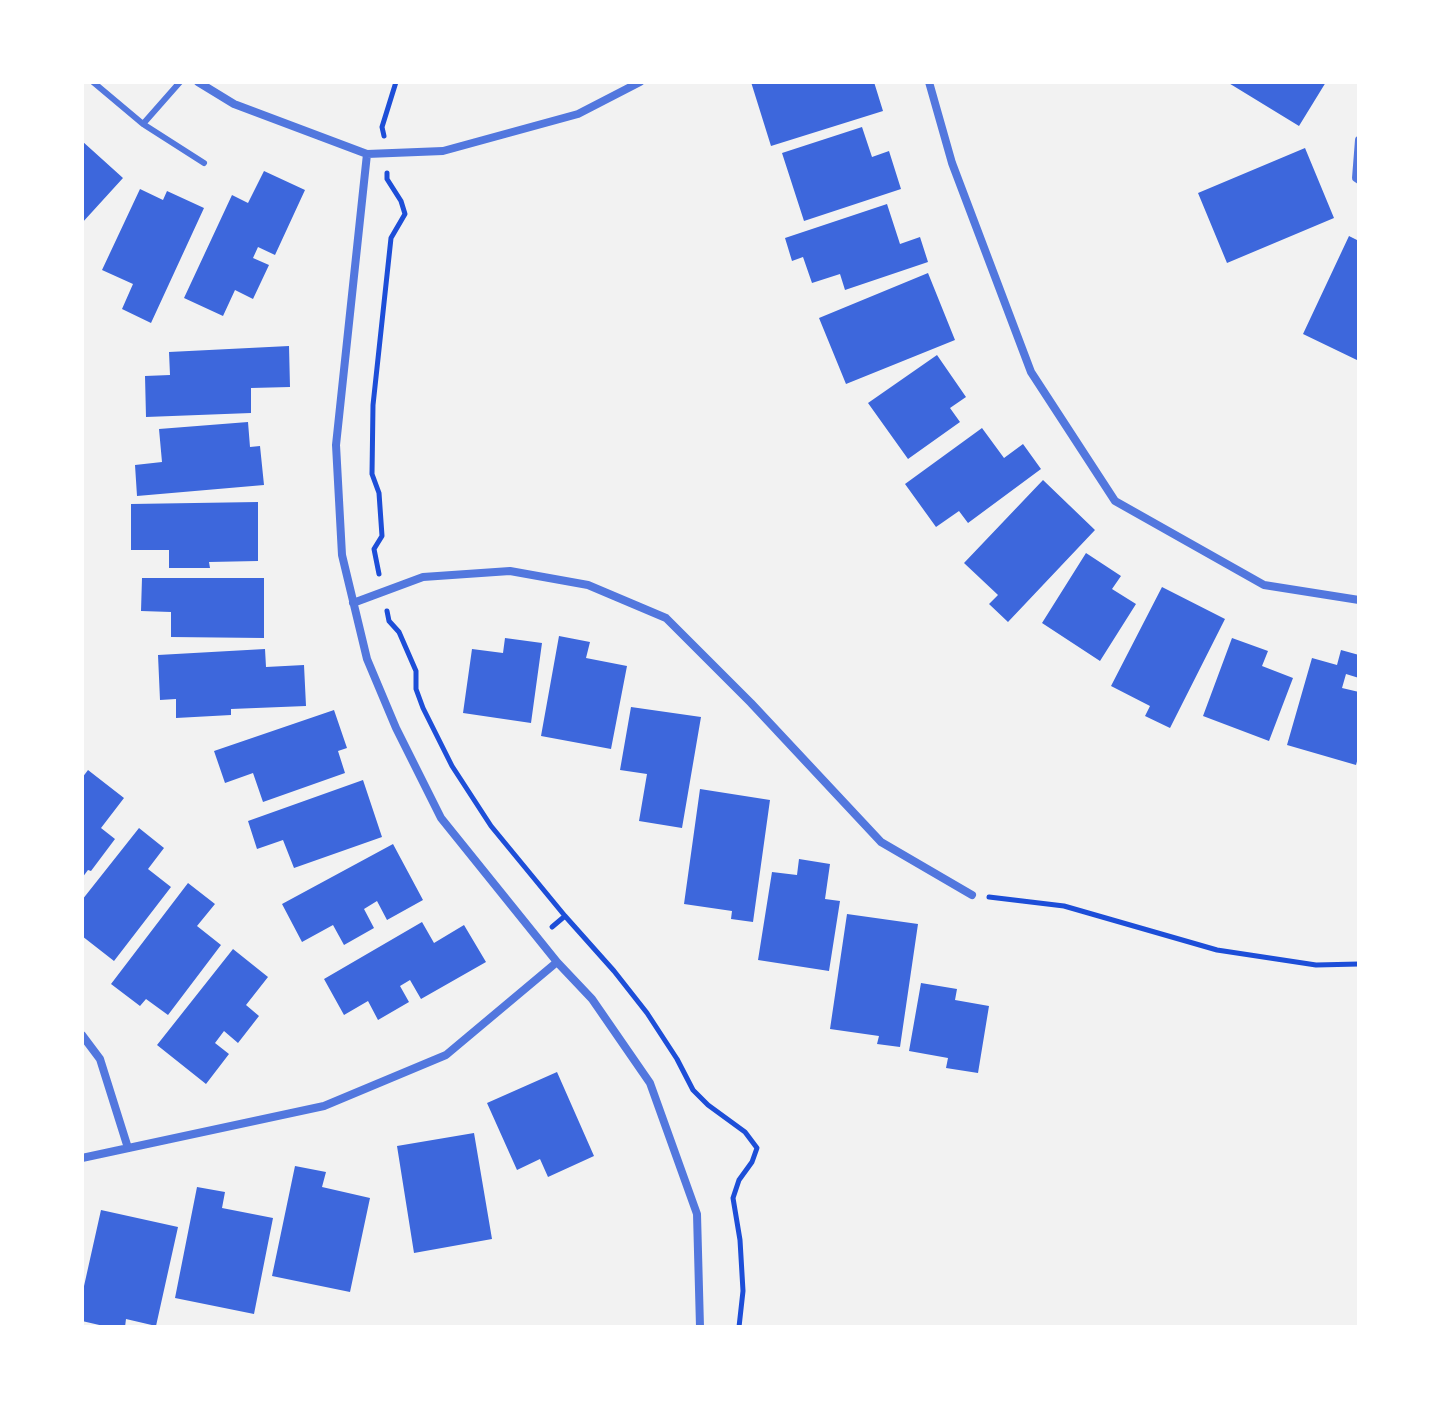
<!DOCTYPE html>
<html>
<head>
<meta charset="utf-8">
<style>
  body { margin:0 }
  #map { position:relative; width:1441px; height:1409px; overflow:hidden; background:#f2f2f2; font-family:Jost,sans-serif }
  canvas { display:block }
  .frame { position:absolute; inset:0; border:84px solid #fff; pointer-events:none }
</style>
</head>
<body>
<div id="map">
<canvas width="1441" height="1409"></canvas>
<div class="frame"></div>
</div>
<script>
const context = document.querySelector('canvas').getContext('2d');
context.lineJoin = 'round';
function fillPath(path, color) { context.fillStyle = color; context.fill(path, 'evenodd'); }
const poly = rows => new Path2D(rows.map(r => 'M' + r).join(''));
function trace(path, color, width, dash) { context.strokeStyle = color; context.lineWidth = width; context.lineCap = dash ? 'butt' : 'round'; context.setLineDash(dash || []); context.stroke(path); }
const building = poly([
  [751,82,874,82,883,111,771,146],
  [1227,82,1326,82,1299,126],
  [862,127,872,157,889,151,901,189,804,221,782,153],
  [82,141,123,178,82,223],
  [1305,148,1334,218,1227,263,1198,193],
  [264,171,305,190,275,255,258,247,253,258,269,265,253,299,235,290,223,316,184,298,232,195,248,203],
  [140,189,163,200,167,191,204,208,151,323,122,309,133,284,102,270],
  [887,204,900,244,920,237,928,262,845,290,840,274,812,283,803,257,792,261,785,238],
  [1349,236,1359,241,1359,361,1303,334],
  [928,273,955,340,846,384,819,318],
  [289,346,290,387,251,388,251,413,146,417,145,376,170,375,169,352],
  [937,355,966,397,950,408,960,422,908,459,868,403],
  [248,422,250,447,260,446,264,485,137,496,135,465,162,462,159,429],
  [982,428,1004,458,1023,444,1041,469,968,523,959,511,936,527,905,484],
  [1043,480,1095,530,1008,622,989,604,998,595,964,563],
  [258,502,258,561,209,562,210,568,169,568,169,550,131,550,131,504],
  [1086,553,1121,576,1112,589,1136,604,1100,661,1042,623],
  [142,578,264,578,264,638,171,637,171,612,141,611],
  [1162,587,1225,619,1170,728,1145,716,1150,706,1111,686],
  [559,636,590,642,586,658,627,666,611,749,541,736],
  [505,638,542,643,531,723,463,713,472,649,503,653],
  [1232,638,1268,651,1262,666,1293,678,1269,741,1203,716],
  [265,649,266,667,304,665,306,706,231,709,231,715,176,718,176,699,160,700,158,655],
  [1341,650,1359,655,1359,678,1346,674,1342,688,1359,692,1359,754,1356,765,1287,745,1312,658,1337,665],
  [631,707,701,717,682,828,639,821,647,774,620,770],
  [334,710,347,748,338,751,345,773,263,802,253,773,225,783,214,751],
  [88,770,124,798,101,828,115,839,91,871,88,870,82,878,82,778],
  [363,780,382,837,294,868,283,840,257,849,248,821],
  [700,789,770,800,753,922,731,919,732,911,684,904],
  [139,828,164,848,148,869,171,887,114,961,82,936,82,900],
  [393,844,423,900,387,920,377,901,364,909,374,928,344,945,333,925,302,942,282,904],
  [799,859,830,864,825,899,840,901,829,971,758,960,772,872,797,875],
  [188,883,215,904,197,926,221,945,168,1015,146,999,140,1006,111,984],
  [847,914,918,924,900,1047,877,1044,879,1036,830,1029],
  [422,922,434,943,464,925,486,962,421,999,410,980,400,986,409,1002,378,1020,368,1001,344,1015,324,979],
  [233,949,268,977,246,1005,259,1016,238,1043,224,1031,215,1043,229,1054,206,1084,157,1045],
  [921,983,957,989,955,1000,989,1006,978,1073,946,1068,948,1058,909,1051],
  [557,1072,594,1156,548,1177,540,1159,517,1170,487,1103],
  [474,1133,492,1239,414,1253,397,1146],
  [295,1166,326,1172,322,1187,370,1198,350,1292,272,1276],
  [197,1187,225,1192,222,1208,273,1218,254,1314,175,1298],
  [101,1210,178,1227,156,1326,126,1319,125,1327,108,1327,82,1321,82,1295]
]);
const path = poly([
  [384,136,382,127,396,82],
  [379,574,374,549,382,536,379,493,372,474,373,405,391,238,405,214,401,201,387,179,387,173],
  [387,611,389,621,399,632,416,671,416,689,423,708,452,766,491,826,565,916],
  [989,897,1064,906,1217,950,1316,965,1359,964],
  [552,927,565,916,614,971,647,1013,677,1059,693,1090,708,1105,745,1132,757,1148,752,1162,739,1180,733,1198,740,1240,743,1291,739,1327]
]);
const service = poly([
  [93,82,143,124,204,163],
  [143,124,180,82]
]);
const minor = poly([
  [198,82,234,104,367,154,336,445,342,555,367,659,396,728,441,818,557,962,592,999,650,1083,697,1214,700,1327],
  [929,82,952,163,1031,372,1115,501,1264,585,1359,600],
  [1359,140,1356,178,1359,180],
  [367,154,443,151,578,114,640,82],
  [353,603,423,577,510,571,588,585,666,618,751,703,881,842,972,895],
  [82,1035,100,1059,128,1148],
  [82,1158,324,1106,446,1055,557,962]
]);
fillPath(building, '#3d67dc');
trace(path, '#1d4ed8', 5);
trace(service, '#5277de', 6);
trace(minor, '#5277de', 8);
</script>
</body>
</html>
